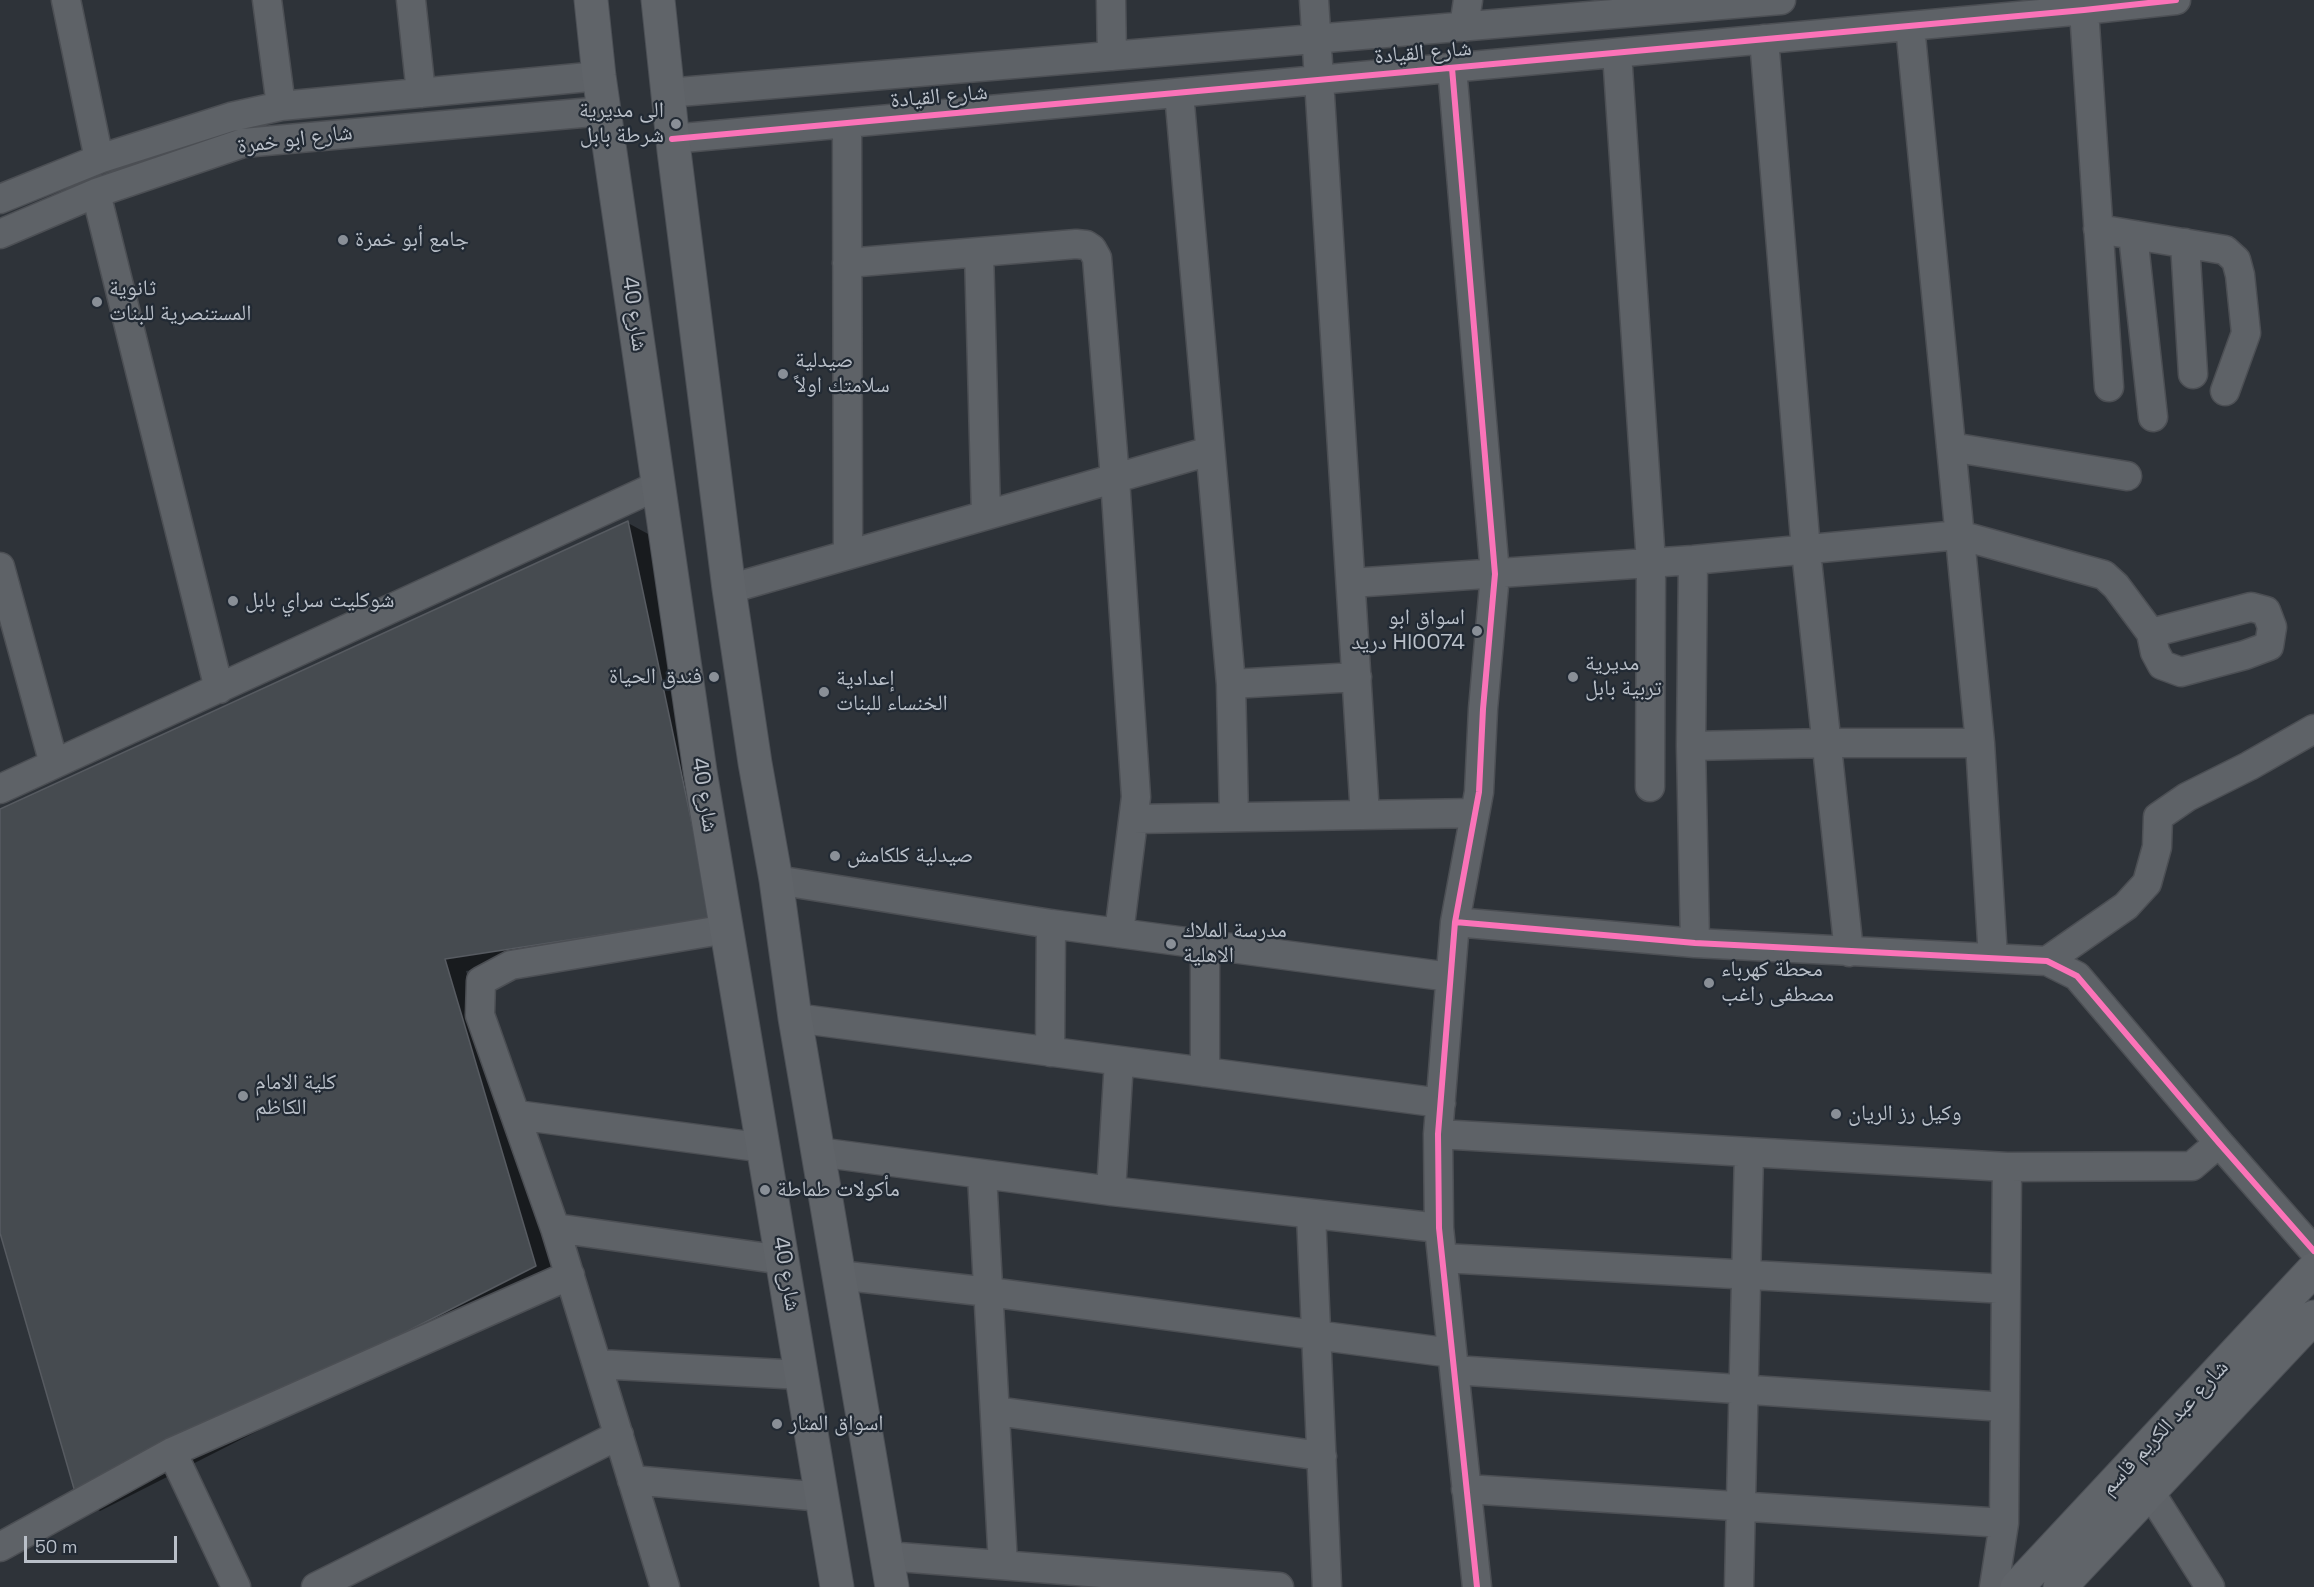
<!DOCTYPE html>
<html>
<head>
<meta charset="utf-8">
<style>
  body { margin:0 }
  #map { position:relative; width:2314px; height:1587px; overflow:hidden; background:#2e3339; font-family:"Space Grotesk",sans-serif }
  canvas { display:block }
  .scale { position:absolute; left:24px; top:1536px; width:153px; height:27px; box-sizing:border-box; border:3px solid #bac0c9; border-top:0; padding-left:8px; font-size:18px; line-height:21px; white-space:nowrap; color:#bac0c9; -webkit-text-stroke:4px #222a34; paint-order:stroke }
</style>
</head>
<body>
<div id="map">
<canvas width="2314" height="1587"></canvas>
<div class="scale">50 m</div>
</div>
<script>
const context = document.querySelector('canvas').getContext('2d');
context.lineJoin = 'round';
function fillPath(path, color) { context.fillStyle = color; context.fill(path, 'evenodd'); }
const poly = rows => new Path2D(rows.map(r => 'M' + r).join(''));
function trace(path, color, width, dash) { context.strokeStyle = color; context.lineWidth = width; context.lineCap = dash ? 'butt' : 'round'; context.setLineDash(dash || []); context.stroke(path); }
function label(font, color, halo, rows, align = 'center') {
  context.font = font + ' "Space Grotesk","Noto Naskh Arabic",sans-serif'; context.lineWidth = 4.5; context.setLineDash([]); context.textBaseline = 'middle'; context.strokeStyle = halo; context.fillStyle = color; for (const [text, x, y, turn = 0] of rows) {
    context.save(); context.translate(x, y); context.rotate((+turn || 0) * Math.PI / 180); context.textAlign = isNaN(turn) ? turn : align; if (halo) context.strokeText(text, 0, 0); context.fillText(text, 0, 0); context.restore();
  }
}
const shadow = poly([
  [628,523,650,535,734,931,466,971,557,1279,100,1511,78,1498,0,1228,0,811]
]);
const building = poly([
  [628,521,712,918,445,959,536,1266,77,1499,0,1233,0,809,628,521]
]);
const minor = poly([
  [66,0,99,159],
  [267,0,281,106],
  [411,0,421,93],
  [1111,0,1112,56],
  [1314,0,1365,815],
  [2084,10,2109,387],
  [1910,26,1980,743,1993,958],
  [1464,27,1468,0],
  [1764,39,1806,551,1849,952],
  [1617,53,1651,563,1650,787],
  [1452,68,1495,574,1483,709,1479,792,1455,922,1438,1134,1439,1228,1477,1587],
  [667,93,1781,0],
  [1179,93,1231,684,1234,817],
  [847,123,848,554],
  [672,139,2084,10,2176,0],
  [96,193,219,689],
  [0,199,99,159,231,117,281,106,599,76],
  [2098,229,2225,250,2236,260,2240,275,2246,333,2225,391],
  [0,234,96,193,243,143,604,111],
  [2133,235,2153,417],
  [2185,243,2193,374],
  [979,252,986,515],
  [847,263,1076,244,1086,245,1092,249,1097,258,1115,479,1136,797,1119,933],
  [1951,447,2127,476],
  [1693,560,1691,746,1695,943],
  [0,567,54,764],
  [1351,583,1693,560,1959,535,2104,575,2116,586,2151,633,2155,652,2162,665,2181,672,2245,655,2269,646,2272,627,2266,611,2251,607,2151,633],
  [729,589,1210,451],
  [1231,684,1357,677],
  [1691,746,1826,743,1980,743],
  [0,789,659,485],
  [1134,819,1475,813],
  [776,880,1051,924,1450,977],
  [1455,922,1695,943,2047,961,2077,976,2219,1143,2314,1251],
  [2047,961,2126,906,2147,883,2157,847,2158,817,2187,797,2249,766,2314,729],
  [795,1018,1441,1103],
  [1050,1052,1051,924],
  [1205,1072,1205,945],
  [517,1115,765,1148],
  [1438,1134,2007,1167,2192,1166,2219,1143],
  [818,1152,1111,1191,1439,1228],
  [982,1175,1003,1565],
  [1111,1191,1119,1061],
  [1311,1214,1327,1587],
  [555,1228,783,1260],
  [1443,1258,2006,1289],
  [838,1275,989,1292,1452,1353],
  [597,1364,802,1375],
  [1454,1370,2005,1407],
  [996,1411,1322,1456],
  [172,1452,236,1587],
  [632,1480,823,1497],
  [1466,1489,2004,1523],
  [2150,1492,2210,1587],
  [0,1547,172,1452,570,1275],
  [886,1556,1279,1587],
  [316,1587,619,1435],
  [665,1587,555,1228,480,1015,481,981,511,965,727,929],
  [1739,1587,1749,1152],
  [1994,1587,2004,1523,2007,1167]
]);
const major = poly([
  [591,0,599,76,700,771,837,1587],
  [658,0,674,151,729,589,755,763,776,880,795,1018,892,1587],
  [2017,1587,2314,1269],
  [2060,1587,2314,1317]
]);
const cycleway = poly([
  [1452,68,1495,574,1483,709,1479,792,1455,922,1438,1134,1439,1228,1477,1587],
  [672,139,2084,10,2176,0],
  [1455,922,1695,943,2047,961,2077,976,2219,1143,2314,1251]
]);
const markers = [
  [676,124,6,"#898f97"],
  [343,240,6,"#898f97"],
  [97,302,6,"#898f97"],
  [783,374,6,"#898f97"],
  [233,601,6,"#898f97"],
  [1477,631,6,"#898f97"],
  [714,677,6,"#898f97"],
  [1573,677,6,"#898f97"],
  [824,692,6,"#898f97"],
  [835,856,6,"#898f97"],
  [1171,944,6,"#898f97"],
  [1709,983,6,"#898f97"],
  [243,1096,6,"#898f97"],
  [1836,1114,6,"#898f97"],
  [765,1190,6,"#898f97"],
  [777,1424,6,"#898f97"]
];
const streetNames = [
  ["شارع القيادة",1423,53,-5],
  ["شارع القيادة",939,97,-5],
  ["شارع ابو خمرة",295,140,-7],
  ["شارع 40",634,314,82],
  ["شارع 40",704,795,81],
  ["شارع 40",786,1274,80],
  ["شارع عبد الكريم قاسم",2165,1428,-47]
];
const poiNames = [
  ["الى مديرية",664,111,"right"],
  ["شرطة بابل",664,136,"right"],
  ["جامع أبو خمرة",355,240],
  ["ثانوية",109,289],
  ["المستنصرية للبنات",109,314],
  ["صيدلية",795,361],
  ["سلامتك اولاً",795,386],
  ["شوكليت سراي بابل",245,601],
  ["اسواق ابو",1465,618,"right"],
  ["دريد Hl0074",1465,643,"right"],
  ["مديرية",1585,664],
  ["تربية بابل",1585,689],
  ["فندق الحياة",702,677,"right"],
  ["إعدادية",836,679],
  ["الخنساء للبنات",836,704],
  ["صيدلية كلكامش",847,856],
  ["مدرسة الملاك",1183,931],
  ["الاهلية",1183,956],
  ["محطة كهرباء",1721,970],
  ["مصطفى راغب",1721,995],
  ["كلية الامام",255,1083],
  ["الكاظم",255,1108],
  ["وكيل رز الريان",1848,1114],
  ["مأكولات طماطة",777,1190],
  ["اسواق المنار",789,1424]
];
fillPath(shadow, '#0007');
fillPath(building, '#464b50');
trace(building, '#575b61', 1.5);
trace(minor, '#4c4f54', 31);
trace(major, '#4c5056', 35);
trace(minor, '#5e6267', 28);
trace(major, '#606469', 33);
trace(cycleway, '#fb73b8', 6);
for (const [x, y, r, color] of markers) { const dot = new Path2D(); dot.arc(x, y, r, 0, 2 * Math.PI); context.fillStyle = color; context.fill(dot); trace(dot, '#222a34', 2); }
label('22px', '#bac0c9', '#222a34', streetNames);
label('22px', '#bac0c9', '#222a34', poiNames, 'left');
</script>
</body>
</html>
